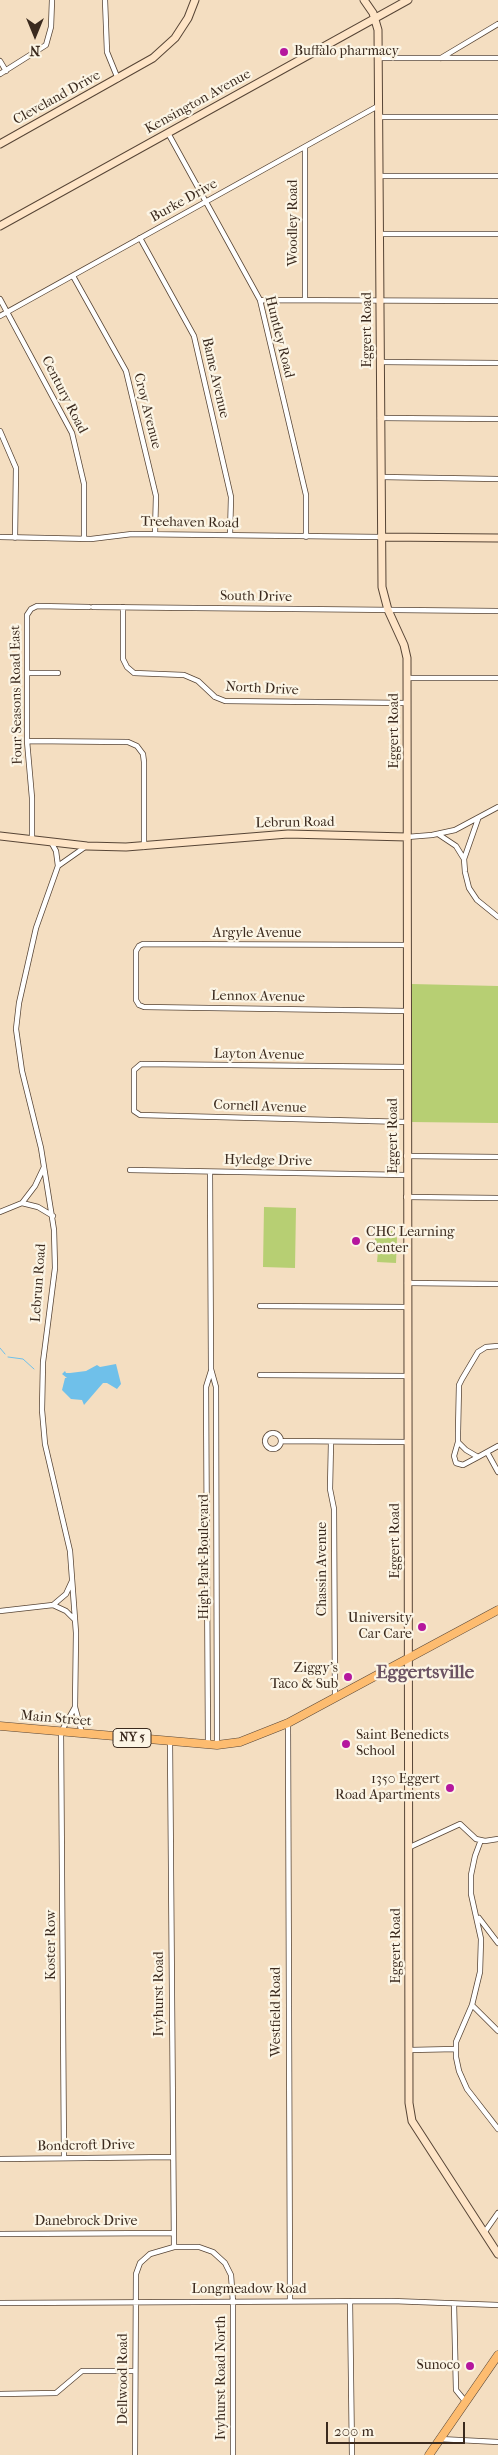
<!DOCTYPE html>
<html>
<head>
<meta charset="utf-8">
<style>
  body { margin:0 }
  #map { position:relative; width:498px; height:2455px; overflow:hidden; background:#f4dec1; font-family:"IM FELL French Canon",serif }
  canvas { display:block }
  .north { position:absolute; left:10px; top:10px; width:50px; height:50px; -webkit-text-stroke:4px #fcf5e5; paint-order:stroke; rotate:180deg; font-size:14px; font-weight:700; line-height:20px; text-align:center; color:#3b2a1e }
  .north::after { content:''; display:block; margin:auto; width:18px; height:22px; background:#3b2a1e; clip-path:polygon(50% 0,100% 100%,50% 72%,0 100%) }
  .scale { position:absolute; left:326px; top:2422px; width:139px; height:22px; box-sizing:border-box; border:2px solid #3b2a1e; border-top:0; padding-left:6px; font-size:15px; line-height:18px; white-space:nowrap; color:#3b2a1e; -webkit-text-stroke:4px #fcf5e5; paint-order:stroke }
</style>
</head>
<body>
<div id="map">
<canvas width="498" height="2455"></canvas>
<div class="north">N</div>
<div class="scale">200 m</div>
</div>
<script>
const context = document.querySelector('canvas').getContext('2d');
context.lineJoin = 'round';
function fillPath(path, color) { context.fillStyle = color; context.fill(path, 'evenodd'); }
const poly = rows => new Path2D(rows.map(r => 'M' + r).join(''));
function trace(path, color, width, dash) { context.strokeStyle = color; context.lineWidth = width; context.lineCap = dash ? 'butt' : 'round'; context.setLineDash(dash || []); context.stroke(path); }
function label(font, color, halo, rows, align = 'center') {
  context.font = font + ' "IM FELL French Canon",serif'; context.lineWidth = 4.5; context.setLineDash([]); context.textBaseline = 'middle'; context.strokeStyle = halo; context.fillStyle = color; for (const [text, x, y, turn = 0] of rows) {
    context.save(); context.translate(x, y); context.rotate((+turn || 0) * Math.PI / 180); context.textAlign = isNaN(turn) ? turn : align; if (halo) context.strokeText(text, 0, 0); context.fillText(text, 0, 0); context.restore();
  }
}
const green = poly([
  [411,984,498,986,498,1123,410,1122],
  [264,1207,296,1208,295,1268,263,1267],
  [375,1230,392,1231,397,1238,396,1263,377,1262,378,1251,375,1248]
]);
const water = poly([
  [116,1364,121,1384,117,1389,107,1383,103,1383,84,1405,82,1400,71,1399,62,1390,65,1378,67,1378,62,1374,65,1371,66,1373,70,1373,86,1371,97,1365,100,1367]
]);
const stream = poly([
  [0,1348,5,1354],
  [8,1357,23,1359,34,1369]
]);
const street = poly([
  [105,0,107,52,118,79],
  [378,58,498,58],
  [441,58,498,24],
  [0,61,6,71],
  [0,74,46,45,51,27,52,0],
  [378,117,498,117],
  [168,133,260,300,306,495,306,537],
  [379,176,498,176],
  [379,234,498,234],
  [140,238,194,336,231,497,230,535],
  [73,276,126,371,156,496,155,534],
  [0,299,72,433,84,484,84,539],
  [305,299,305,147],
  [260,300,498,301],
  [0,316,378,106],
  [380,362,498,363],
  [380,418,498,419],
  [0,431,16,468,15,538],
  [381,477,498,479],
  [0,537,91,539,132,534,381,537],
  [93,607,498,611],
  [123,607,123,659,127,667,134,673,184,675,198,681,215,697,225,701,407,703],
  [27,673,58,673],
  [407,678,498,678],
  [27,741,128,742,137,746,143,754,144,762,144,847],
  [478,819,464,859,465,872,469,888,477,900,498,917],
  [438,834,456,846,464,859],
  [407,837,432,835,455,830,498,807],
  [32,840,32,798,27,741,27,615,31,609,37,606,89,607],
  [51,842,56,851,58,866,36,928,19,1003,16,1029,22,1071,41,1148,54,1230,55,1268,43,1362,42,1410,45,1444,70,1551,76,1633,75,1707,82,1733],
  [58,866,85,847],
  [407,1011,144,1007,139,1005,136,1000,136,951,139,946,143,944,407,945],
  [407,1067,141,1064,134,1070,134,1111,140,1115,407,1122],
  [406,1156,498,1157],
  [130,1170,406,1175],
  [210,1172,211,1369,216,1387,217,1745],
  [406,1197,498,1198],
  [22,1203,35,1186,44,1167],
  [0,1212,22,1203,38,1207,53,1216],
  [407,1283,498,1284],
  [260,1306,406,1307],
  [498,1346,486,1347,478,1352,462,1379,459,1385,458,1432,458,1442,466,1450,478,1457,498,1446],
  [260,1375,407,1376],
  '265 1441a8 8 0 1 1 16 0a8 8 0 1 1-16 0Z',
  [281,1441,408,1442],
  [331,1442,330,1489,334,1509,335,1697],
  [458,1442,454,1456,456,1463,463,1465,478,1457],
  [487,1452,498,1472],
  [53,1605,66,1594,72,1581],
  [0,1611,53,1605,66,1611,75,1620],
  [288,1723,290,2301],
  [170,1742,174,2247],
  [208,1745,206,1387,211,1371],
  [481,1840,475,1856,471,1875,471,1894,481,1939,480,1972,472,2005,456,2042,456,2057,459,2071,467,2089,498,2129],
  [410,1847,460,1824,476,1839,485,1841,498,1839],
  [479,1918,498,1943],
  [472,2005,498,2031],
  [410,2050,456,2049],
  [64,2158,61,1732,75,1707],
  [0,2159,173,2157],
  [484,2233,498,2213],
  [0,2234,173,2233],
  [350,2301,352,2455],
  [0,2303,392,2301,498,2305],
  [454,2304,456,2390,465,2401],
  [0,2394,56,2393,82,2371,135,2371],
  [439,2439,498,2442],
  [135,2455,136,2274,140,2263,150,2254,174,2247,199,2247,213,2252,225,2263,231,2275,233,2302,233,2455]
]);
const secondary = poly([
  [364,0,373,13,378,30,382,587,388,610,404,645,407,658,409,2103,412,2121,498,2254],
  [0,144,153,58,175,38,188,18,195,0],
  [0,226,408,0],
  [381,537,498,538],
  [0,836,87,846,126,847,288,834,407,837]
]);
const primary = poly([
  [0,1726,217,1745,240,1742,288,1723,498,1610],
  [429,2455,498,2355]
]);
const markers = [
  [284,52,5,"#b5179e"],
  [356,1241,5,"#b5179e"],
  [422,1627,5,"#b5179e"],
  [348,1677,5,"#b5179e"],
  [346,1744,5,"#b5179e"],
  [450,1788,5,"#b5179e"],
  [470,2366,5,"#b5179e"]
];
const shields = [
  [132,1738,38]
];
const shieldNames = [
  ["NY 5",132,1738]
];
const poiNames = [
  ["Buffalo pharmacy",294,52,"left"],
  ["CHC Learning",366,1233,"left"],
  ["Center",366,1249,"left"],
  ["University",412,1619],
  ["Car Care",412,1635],
  ["Ziggy's",338,1669],
  ["Taco & Sub",338,1685],
  ["Saint Benedicts",356,1736,"left"],
  ["School",356,1752,"left"],
  ["1350 Eggert",440,1780],
  ["Road Apartments",440,1796],
  ["Sunoco",460,2366]
];
const streetNames = [
  ["Cleveland Drive",57,98,-29],
  ["Kensington Avenue",198,102,-29],
  ["Burke Drive",184,201,-29],
  ["Woodley Road",294,223,-90],
  ["Eggert Road",368,330,-90],
  ["Huntley Road",279,337,76],
  ["Bame Avenue",215,378,77],
  ["Century Road",64,395,63],
  ["Croy Avenue",147,411,76],
  ["Treehaven Road",190,523,1],
  ["South Drive",256,597,1],
  ["North Drive",262,689,3],
  ["Four Seasons Road East",17,695,-91],
  ["Eggert Road",395,731,-90],
  ["Lebrun Road",295,823,-1],
  ["Argyle Avenue",257,934],
  ["Lennox Avenue",258,997,1],
  ["Layton Avenue",259,1055,1],
  ["Cornell Avenue",260,1107,2],
  ["Eggert Road",394,1136,-90],
  ["Hyledge Drive",268,1161,1],
  ["Lebrun Road",39,1283,-86],
  ["Eggert Road",396,1541,-90],
  ["High Park Boulevard",205,1557,-90],
  ["Chassin Avenue",323,1569,-90],
  ["Main Street",56,1719,5],
  ["Koster Row",52,1945,-90],
  ["Eggert Road",397,1946,-90],
  ["Ivyhurst Road",160,1994,-90],
  ["Westfield Road",277,2012,-90],
  ["Bondcroft Drive",86,2146,-1],
  ["Danebrock Drive",86,2222],
  ["Longmeadow Road",249,2290],
  ["Ivyhurst Road North",222,2378,-90],
  ["Dellwood Road",124,2379,-90]
];
const districtNames = [
  ["Eggertsville",425,1673]
];
fillPath(green, '#b7cf73');
fillPath(water, '#6fc0ea');
trace(stream, '#6fc0ea', 1);
trace(street, '#574536', 6);
trace(secondary, '#574536', 9);
trace(primary, '#574536', 9);
trace(street, '#fff', 4.5);
trace(secondary, '#fee4c6', 7);
trace(primary, '#fdbc70', 8);
for (const [x, y, r, color] of markers) { const dot = new Path2D(); dot.arc(x, y, r, 0, 2 * Math.PI); context.fillStyle = color; context.fill(dot); trace(dot, '#fcf5e5', 2); }
for (const [x, y, w] of shields) { const box = new Path2D(); box.roundRect(x - w / 2, y - 9.5, w, 19, 4); context.fillStyle = '#fcf5e5'; context.fill(box); trace(box, '#3b2a1e', 1); }
label('bold 12px', '#3b2a1e', null, shieldNames);
label('14px', '#3b2a1e', '#fcf5e5', poiNames, 'right');
label('14px', '#3b2a1e', '#fcf5e5', streetNames);
label('bold 19px', '#6c5363', '#fcf5e5', districtNames);
</script>
</body>
</html>
